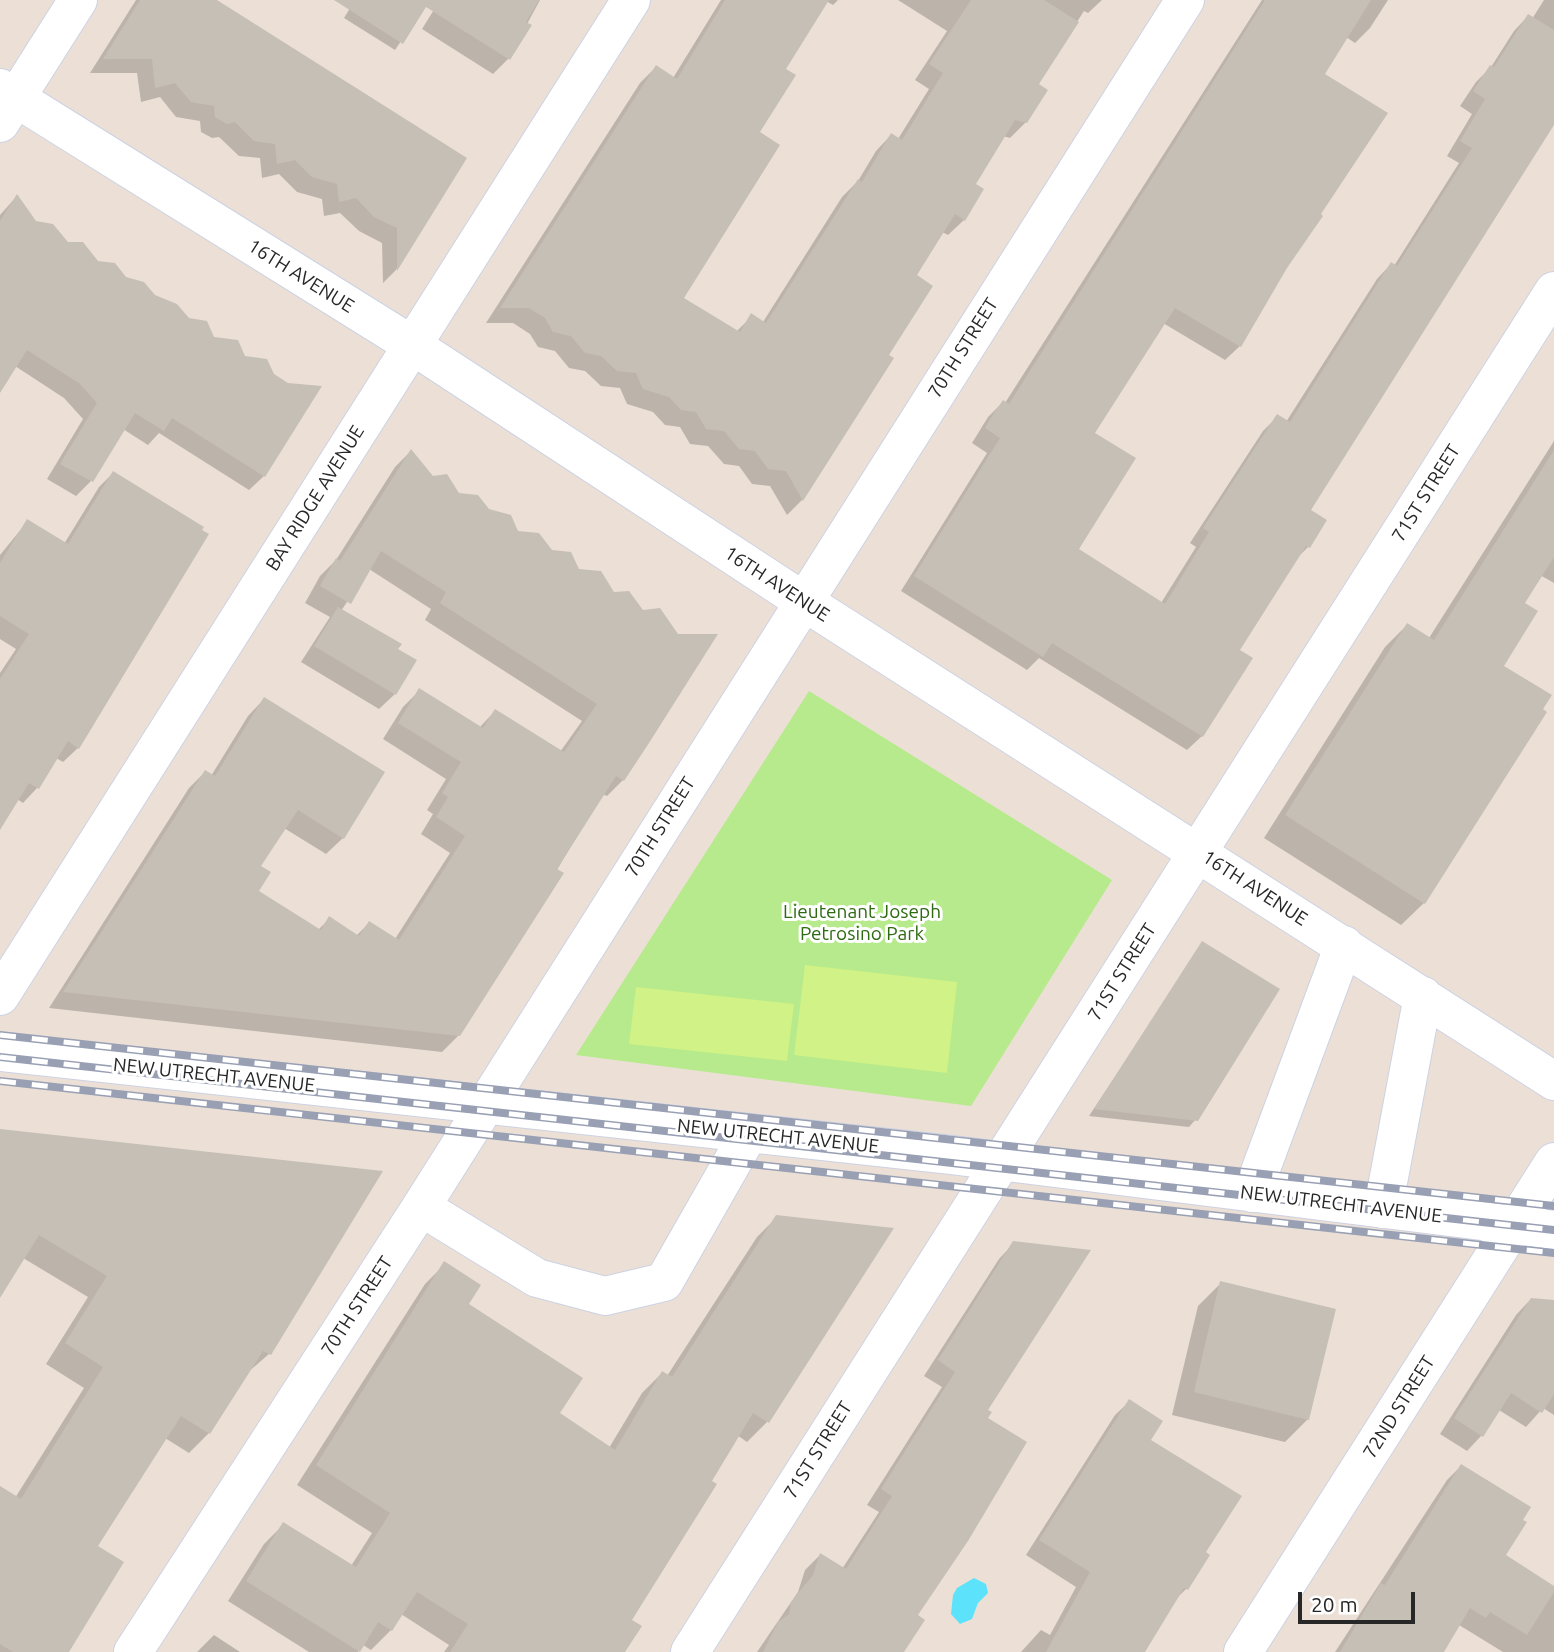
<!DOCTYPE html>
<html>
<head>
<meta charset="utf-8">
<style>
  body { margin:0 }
  #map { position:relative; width:1554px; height:1652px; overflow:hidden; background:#ece0d6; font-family:Ubuntu,sans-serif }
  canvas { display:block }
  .scale { position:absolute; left:1298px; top:1592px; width:117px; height:32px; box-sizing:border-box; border:4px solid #272727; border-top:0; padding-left:9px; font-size:21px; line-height:24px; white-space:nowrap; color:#272727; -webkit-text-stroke:5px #fff; paint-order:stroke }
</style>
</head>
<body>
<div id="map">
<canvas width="1554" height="1652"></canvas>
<div class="scale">20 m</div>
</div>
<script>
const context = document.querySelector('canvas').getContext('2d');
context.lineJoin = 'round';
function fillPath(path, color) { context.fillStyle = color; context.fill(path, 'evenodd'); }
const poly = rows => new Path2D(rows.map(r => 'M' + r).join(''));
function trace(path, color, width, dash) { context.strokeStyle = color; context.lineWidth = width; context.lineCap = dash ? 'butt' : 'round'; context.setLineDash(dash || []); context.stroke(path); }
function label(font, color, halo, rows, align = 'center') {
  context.font = font + ' Ubuntu,sans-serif'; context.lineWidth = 6; context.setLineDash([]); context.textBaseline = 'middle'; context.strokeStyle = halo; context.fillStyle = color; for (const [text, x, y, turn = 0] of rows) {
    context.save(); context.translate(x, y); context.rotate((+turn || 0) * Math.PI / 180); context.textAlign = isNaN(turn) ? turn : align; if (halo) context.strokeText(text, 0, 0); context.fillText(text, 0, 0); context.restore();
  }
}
const green = poly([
  [809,691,1112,880,971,1106,576,1055]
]);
const pitch = poly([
  [805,965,957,982,947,1073,794,1055],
  [636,987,794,1004,787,1061,629,1044]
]);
const water = poly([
  [974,1578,986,1584,988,1593,978,1603,972,1619,960,1624,951,1614,953,1595,957,1588]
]);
const shadow = poly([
  [136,0,214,0,465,159,396,270,383,283,382,243,359,231,340,213,324,216,322,199,297,192,279,174,262,178,260,158,239,156,219,137,212,138,201,132,200,121,176,117,160,97,141,102,137,73,90,73],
  [355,0,429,0,395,50,344,18],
  [440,0,540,0,508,59,493,74,422,29],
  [721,0,838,0,833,5,826,1,784,70,682,298,736,332,752,316,763,322,842,197,858,181,876,151,891,135,898,139,929,89,915,80,947,31,898,0,1102,0,1088,13,1084,11,1037,84,1026,122,1010,138,1003,136,973,184,964,220,948,235,942,232,914,276,887,355,891,358,802,500,787,515,770,486,752,484,739,466,724,464,708,446,690,444,680,427,665,425,653,412,627,404,620,388,601,386,585,371,569,368,555,351,538,347,530,334,513,323,486,323,640,83,656,67,673,78],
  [1262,0,1388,0,1370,28,1355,43,1346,37,1323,74,1286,267,1240,346,1225,360,1163,323,1093,433,1076,549,1161,603,1196,547,1190,543,1263,431,1278,416,1286,422,1377,279,1391,264,1394,266,1459,163,1447,156,1472,114,1460,106,1476,82,1491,67,1514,31,1528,16,1532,19,1544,0,1554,0,1554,122,1308,510,1308,547,1295,560,1238,650,1202,736,1187,750,1039,658,1027,670,901,591,987,453,972,443,988,417,1003,402,1005,403],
  [17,196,35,223,264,476,249,490,159,433,148,445,123,429,91,481,76,496,47,479,83,419,64,398,15,366,0,390,0,215],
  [1554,441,1554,583,1540,575,1522,604,1424,903,1401,925,1264,838,1385,647,1407,625,1429,638],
  [411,451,432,478,642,612,623,780,607,796,602,794,459,1035,442,1052,49,1008,189,788,205,772,211,776,248,716,264,699,343,838,326,854,284,828,259,866,257,891,318,930,329,919,356,936,369,923,395,939,450,853,421,834,433,814,427,810,446,779,383,739,403,707,419,691,479,728,495,711,560,752,582,721,425,620,431,609,369,569,341,611,396,649,395,694,379,709,301,662,330,617,305,603,320,576,336,560,395,467],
  [113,473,78,748,63,762,56,758,37,788,23,803,17,799,0,827,0,673,16,649,0,639,0,555,27,522,64,544,99,487],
  [1203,943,1196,1119,1189,1127,1089,1116],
  [0,1130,380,1172,269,1354,247,1373,209,1433,189,1453,165,1438,96,1547,67,1652,0,1652,0,1488,15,1498,84,1388,46,1364,88,1297,23,1258,0,1295],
  [777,1217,767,1422,747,1442,737,1435,630,1620,623,1652,444,1652,449,1645,401,1614,391,1630,371,1650,363,1645,358,1652,309,1652,228,1601,264,1544,284,1524,351,1566,372,1533,297,1485,425,1284,445,1264,466,1305,558,1414,609,1448,642,1393,662,1373,667,1376,757,1237],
  [1014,1243,986,1419,902,1652,757,1652,798,1592,805,1570,820,1555,842,1569,879,1512,867,1505,942,1387,924,1376,999,1259],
  [1221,1283,1308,1419,1285,1442,1172,1415,1198,1306],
  [1531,1299,1554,1302,1554,1415,1543,1408,1526,1427,1499,1410,1482,1435,1467,1451,1440,1434,1516,1315],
  [1130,1401,1204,1553,1186,1589,1174,1601,1143,1652,1021,1652,1041,1630,1050,1635,1076,1587,1026,1555,1115,1415],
  [1461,1466,1504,1556,1554,1588,1554,1652,1503,1652,1459,1625,1443,1652,1335,1652,1447,1480],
  [214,1635,240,1652,197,1652]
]);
const building = poly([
  [140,0,217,0,467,158,397,271,397,228,374,217,356,198,339,202,337,184,312,177,295,160,277,164,275,144,254,141,235,122,227,124,215,117,214,106,191,102,175,83,155,88,152,59,103,59],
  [334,0,539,0,526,22,532,25,510,60,426,7,403,44],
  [725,0,829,0,786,69,796,75,760,132,780,145,684,298,740,332,751,313,766,323,858,179,862,182,891,133,902,140,943,73,929,64,971,0,1044,0,1079,22,1039,84,1048,90,1027,123,1015,120,976,184,984,189,965,221,955,214,917,275,933,286,889,355,894,358,803,501,786,471,768,469,755,451,739,449,724,431,706,429,696,412,681,410,669,397,643,389,636,373,617,371,601,356,585,353,571,336,553,332,545,318,529,308,500,308,656,65,677,79],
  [1265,0,1371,0,1325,74,1388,113,1321,214,1323,216,1287,268,1241,347,1175,308,1095,433,1136,458,1079,549,1165,604,1209,532,1203,528,1277,414,1290,422,1391,262,1397,266,1472,148,1460,141,1485,99,1473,91,1490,65,1494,67,1528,14,1554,30,1554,125,1311,510,1327,520,1310,548,1306,546,1240,650,1253,658,1203,737,1052,643,1043,657,914,576,1000,438,985,428,994,413,1003,400,1009,404],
  [17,194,36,221,53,224,68,242,83,242,98,261,115,263,126,277,144,282,155,295,177,304,189,318,207,321,214,337,238,340,245,356,267,359,274,374,288,383,322,386,265,477,172,418,164,431,135,413,93,482,60,464,97,403,79,383,27,350,0,393,0,221],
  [411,449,433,476,447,474,459,493,478,495,489,509,511,515,518,531,539,533,552,550,571,552,579,569,601,571,614,592,629,591,643,610,660,608,678,634,718,634,649,743,624,781,616,776,557,869,564,873,460,1036,63,992,205,770,215,776,264,697,385,772,344,839,298,810,261,866,271,872,259,891,321,930,329,916,359,936,369,921,399,940,465,836,436,817,448,797,442,793,461,762,398,723,419,688,483,728,495,709,564,752,597,704,440,603,446,592,381,551,351,604,320,586,336,558,340,561],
  [1554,450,1554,557,1525,603,1538,611,1504,666,1552,695,1543,709,1547,712,1425,904,1285,815,1407,623,1434,640],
  [113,471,204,527,202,530,209,534,79,749,68,741,39,789,29,783,0,830,0,679,29,634,0,616,0,563,27,519,68,544],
  [338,607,402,644,398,649,417,660,396,695,314,646],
  [1202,941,1280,989,1198,1121,1094,1109],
  [0,1129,383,1171,271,1355,263,1351,210,1434,181,1416,98,1546,124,1562,69,1652,13,1652,0,1644,0,1486,21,1499,103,1367,65,1343,107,1276,39,1235,0,1298],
  [776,1215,894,1228,769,1423,753,1413,712,1481,717,1484,632,1620,642,1626,625,1652,450,1652,468,1624,417,1592,392,1631,378,1622,360,1652,246,1581,283,1522,356,1567,390,1513,316,1465,444,1261,481,1285,469,1304,583,1378,560,1413,615,1450,662,1371,672,1377],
  [1013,1241,1091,1250,988,1410,992,1412,988,1418,1027,1442,968,1541,918,1615,925,1620,904,1652,763,1652,778,1622,789,1614,791,1602,813,1575,820,1553,846,1569,892,1496,881,1489,955,1372,938,1360],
  [1220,1281,1336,1309,1309,1420,1194,1392],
  [1531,1298,1554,1300,1554,1394,1542,1413,1511,1393,1483,1437,1454,1418],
  [1129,1399,1163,1421,1151,1440,1242,1496,1206,1552,1210,1555,1188,1590,1184,1588,1145,1652,1046,1652,1090,1572,1039,1540],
  [1461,1464,1531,1507,1523,1520,1527,1522,1506,1555,1554,1586,1554,1592,1527,1635,1490,1612,1486,1618,1470,1608,1444,1652,1340,1652,1381,1583,1385,1585]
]);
const minor = poly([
  [0,88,412,345,803,601,1554,1081],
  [0,123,78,0],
  [0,996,631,0],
  [0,1052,952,1155,1554,1230],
  [1252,1193,1344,945],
  [421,1207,537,1278,605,1296,664,1282,749,1133],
  [1383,1209,1423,996],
  [133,1652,421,1207,1185,0],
  [690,1652,1554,291],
  [1243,1652,1554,1162]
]);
const rail = poly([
  [0,1035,1554,1206],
  [0,1057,1554,1230],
  [0,1081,1554,1253]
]);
const streetNames = [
  ["16TH AVENUE",301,276,32],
  ["70TH STREET",963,348,-58],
  ["71ST STREET",1426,493,-58],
  ["BAY RIDGE AVENUE",315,498,-58],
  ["16TH AVENUE",777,584,33],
  ["70TH STREET",660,827,-58],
  ["16TH AVENUE",1255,888,33],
  ["71ST STREET",1122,972,-58],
  ["NEW UTRECHT AVENUE",214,1075,6],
  ["NEW UTRECHT AVENUE",778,1136,6],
  ["NEW UTRECHT AVENUE",1341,1204,7],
  ["70TH STREET",357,1306,-57],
  ["72ND STREET",1399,1407,-58],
  ["71ST STREET",818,1450,-58]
];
const parkNames = [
  ["Lieutenant Joseph",862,912],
  ["Petrosino Park",862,934]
];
fillPath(green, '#b6ea8c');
fillPath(pitch, '#d0f286');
fillPath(water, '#5ce2fb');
fillPath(shadow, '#0003');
fillPath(building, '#c6bfb6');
trace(minor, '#ccd2e3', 40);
trace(minor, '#fff', 38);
trace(rail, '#99a0b4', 8);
trace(rail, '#fff', 5, [16]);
label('19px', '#272727', '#fff', streetNames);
label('19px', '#2d6a11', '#fff', parkNames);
</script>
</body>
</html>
